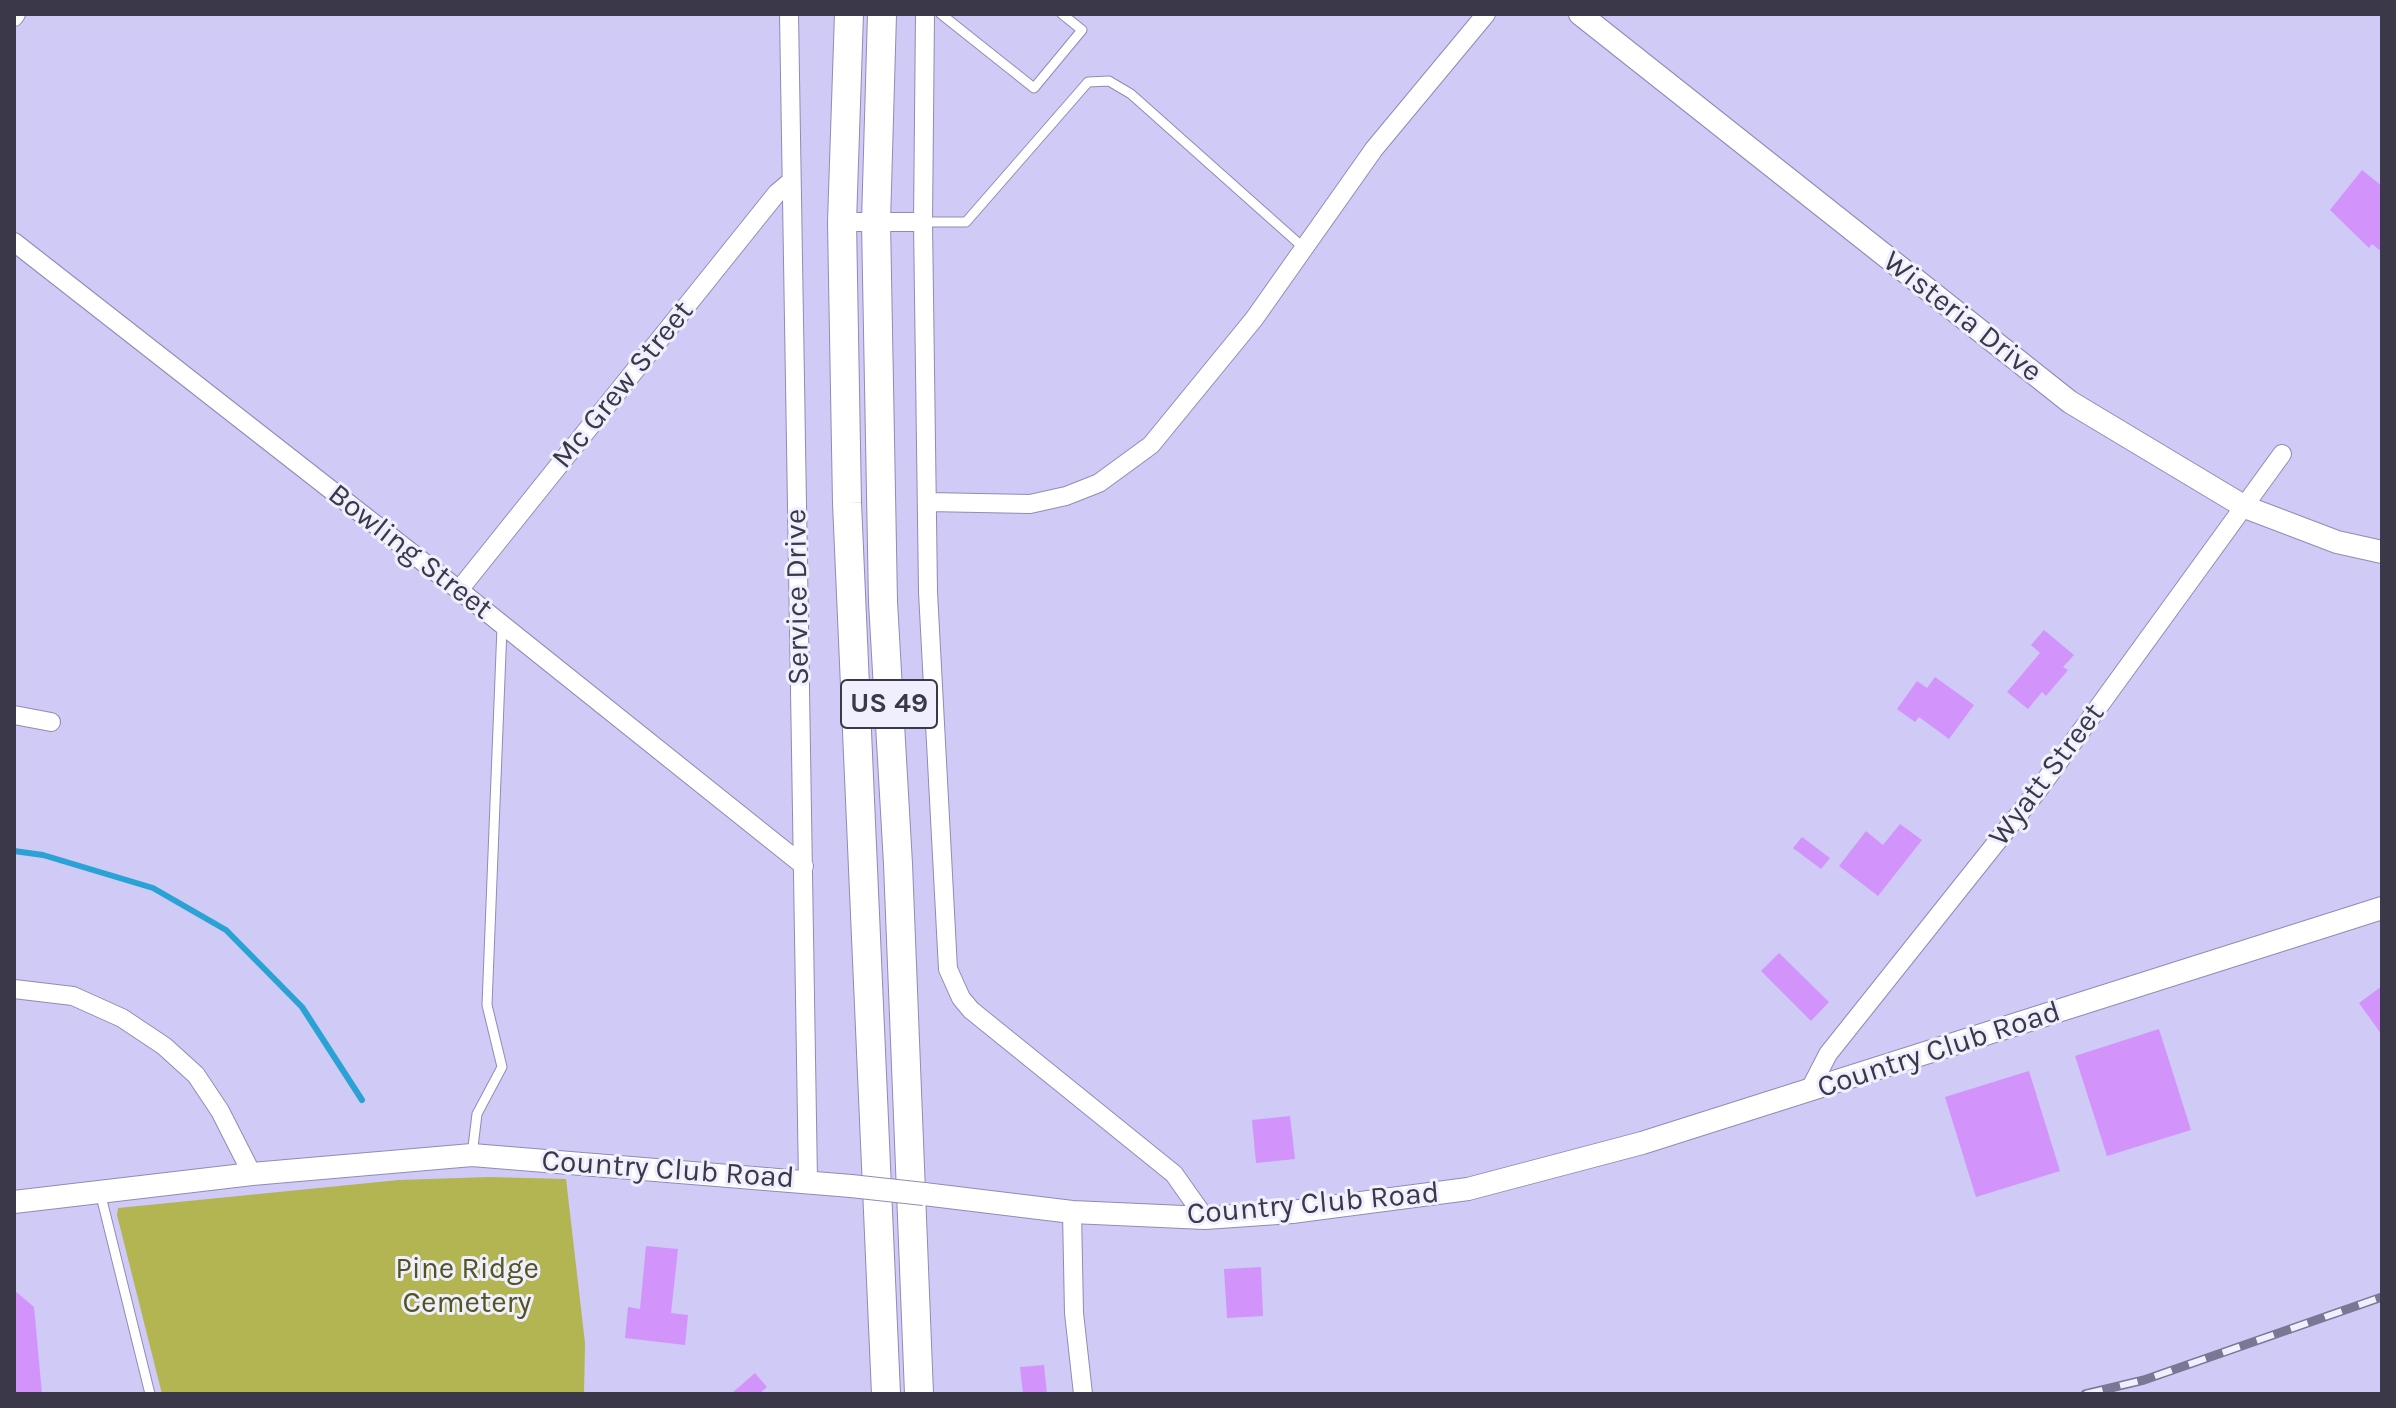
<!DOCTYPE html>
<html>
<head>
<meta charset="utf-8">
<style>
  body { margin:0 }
  #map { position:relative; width:2396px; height:1408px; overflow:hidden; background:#cfcaf6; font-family:Karla,sans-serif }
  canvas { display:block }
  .frame { position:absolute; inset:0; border:16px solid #3a3849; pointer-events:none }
</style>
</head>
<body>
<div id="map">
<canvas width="2396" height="1408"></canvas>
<div class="frame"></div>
</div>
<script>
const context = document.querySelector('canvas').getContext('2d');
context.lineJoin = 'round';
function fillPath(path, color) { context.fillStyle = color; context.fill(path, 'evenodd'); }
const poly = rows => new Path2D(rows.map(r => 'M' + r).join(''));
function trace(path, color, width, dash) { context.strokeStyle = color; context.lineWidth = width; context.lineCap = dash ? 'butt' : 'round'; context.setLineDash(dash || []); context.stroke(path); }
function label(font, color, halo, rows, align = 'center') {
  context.font = font + ' Karla,sans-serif'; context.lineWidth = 6; context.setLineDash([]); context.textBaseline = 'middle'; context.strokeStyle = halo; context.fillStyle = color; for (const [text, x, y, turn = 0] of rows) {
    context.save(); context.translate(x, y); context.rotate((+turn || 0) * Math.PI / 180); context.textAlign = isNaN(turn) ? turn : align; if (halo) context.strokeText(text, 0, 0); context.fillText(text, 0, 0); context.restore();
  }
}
const green = poly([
  [489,1177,566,1179,585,1343,584,1394,162,1394,117,1215,118,1208,399,1180]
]);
const stream = poly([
  [14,851,43,855,153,888,226,930,302,1007,362,1100]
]);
const building = poly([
  [2362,170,2382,186,2382,252,2372,244,2369,248,2330,210],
  [2044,630,2074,655,2063,667,2068,670,2046,696,2042,692,2028,709,2007,692,2040,653,2031,645],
  [1935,677,1974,705,1949,739,1919,717,1915,722,1897,709,1917,681,1927,688],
  [1900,824,1922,840,1878,896,1839,866,1866,831,1883,845],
  [1802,837,1830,858,1821,869,1793,848],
  [1779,953,1829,1002,1811,1021,1761,971],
  [2382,986,2382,1035,2359,1003],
  [2159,1029,2191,1130,2107,1156,2075,1056],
  [2029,1071,2060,1171,1976,1197,1945,1097],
  [1290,1116,1295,1159,1256,1163,1252,1120],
  [646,1246,678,1249,671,1313,688,1315,685,1345,625,1338,628,1307,640,1309],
  [1261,1267,1263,1316,1227,1318,1224,1269],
  [14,1290,34,1307,42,1394,14,1394],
  [1044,1365,1047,1394,1023,1394,1020,1367],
  [755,1373,767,1387,759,1394,731,1394]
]);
const service = poly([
  [941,14,1034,88,1082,30,1062,14],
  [923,222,966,222,1088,82,1109,81,1131,94,1305,249],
  [472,1155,477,1114,502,1067,487,1005,502,627],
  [100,1192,150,1394]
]);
const minor = poly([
  [789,14,808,1180],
  [925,14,923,222,928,592,948,969,961,998,971,1010,1174,1174,1205,1218],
  [14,17,16,14],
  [842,222,923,222],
  [14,242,459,590,804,866],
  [928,502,1030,504,1066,496,1099,483,1151,445,1254,319,1374,149,1486,14],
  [459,590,777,193,790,182],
  [14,715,51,722],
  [14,989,73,996,122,1018,164,1046,196,1075,220,1111,252,1174],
  [1809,1091,1828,1054,2039,789,2282,454],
  [1072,1212,1074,1313,1083,1394]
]);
const tertiary = poly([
  [1580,14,2070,402,2245,507,2337,542,2382,552],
  [924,1194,1072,1212,1205,1218,1292,1212,1468,1189,1642,1143,2382,908],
  [14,1202,252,1174,472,1155,851,1186]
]);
const primary = poly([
  [849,14,842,222,847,503,886,1394],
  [882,14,876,222,883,602,898,864,919,1394]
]);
const rail = poly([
  [2085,1394,2144,1380,2382,1297]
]);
const tertiaryBridge = poly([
  [851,1186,924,1194]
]);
const shields = [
  [889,704,96]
];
const shieldNames = [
  ["US 49",889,704]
];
const streetNames = [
  ["Wisteria Drive",1962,317,38],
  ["Mc Grew Street",623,385,-51],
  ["Bowling Street",410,552,38],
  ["Service Drive",798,597,-91],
  ["Wyatt Street",2047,775,-53],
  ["Country Club Road",1939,1050,-18],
  ["Country Club Road",668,1170,4],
  ["Country Club Road",1313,1204,-5]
];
const parkNames = [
  ["Pine Ridge",467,1269],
  ["Cemetery",467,1303]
];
fillPath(green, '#b2b552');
trace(stream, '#2aa3d4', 6);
fillPath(building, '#d294fb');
trace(service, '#918bb4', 11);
trace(minor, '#918bb4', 20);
trace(tertiary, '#918bb4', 24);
trace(primary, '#918bb4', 30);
trace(service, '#fff', 9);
trace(minor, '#fff', 18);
trace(tertiary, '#fff', 22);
trace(primary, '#fff', 28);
trace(rail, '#7a7794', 9);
trace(rail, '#f0effd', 6, [18]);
trace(tertiaryBridge, '#918bb4', 24, []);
trace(tertiaryBridge, '#fff', 22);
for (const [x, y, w] of shields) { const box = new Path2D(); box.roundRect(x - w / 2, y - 24, w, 48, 6); context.fillStyle = '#f0effd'; context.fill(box); trace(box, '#3a3849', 2); }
label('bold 28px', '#3a3849', null, shieldNames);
label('30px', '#3a3849', '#f0effd', streetNames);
label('30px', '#535420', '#f0effd', parkNames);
</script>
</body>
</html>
